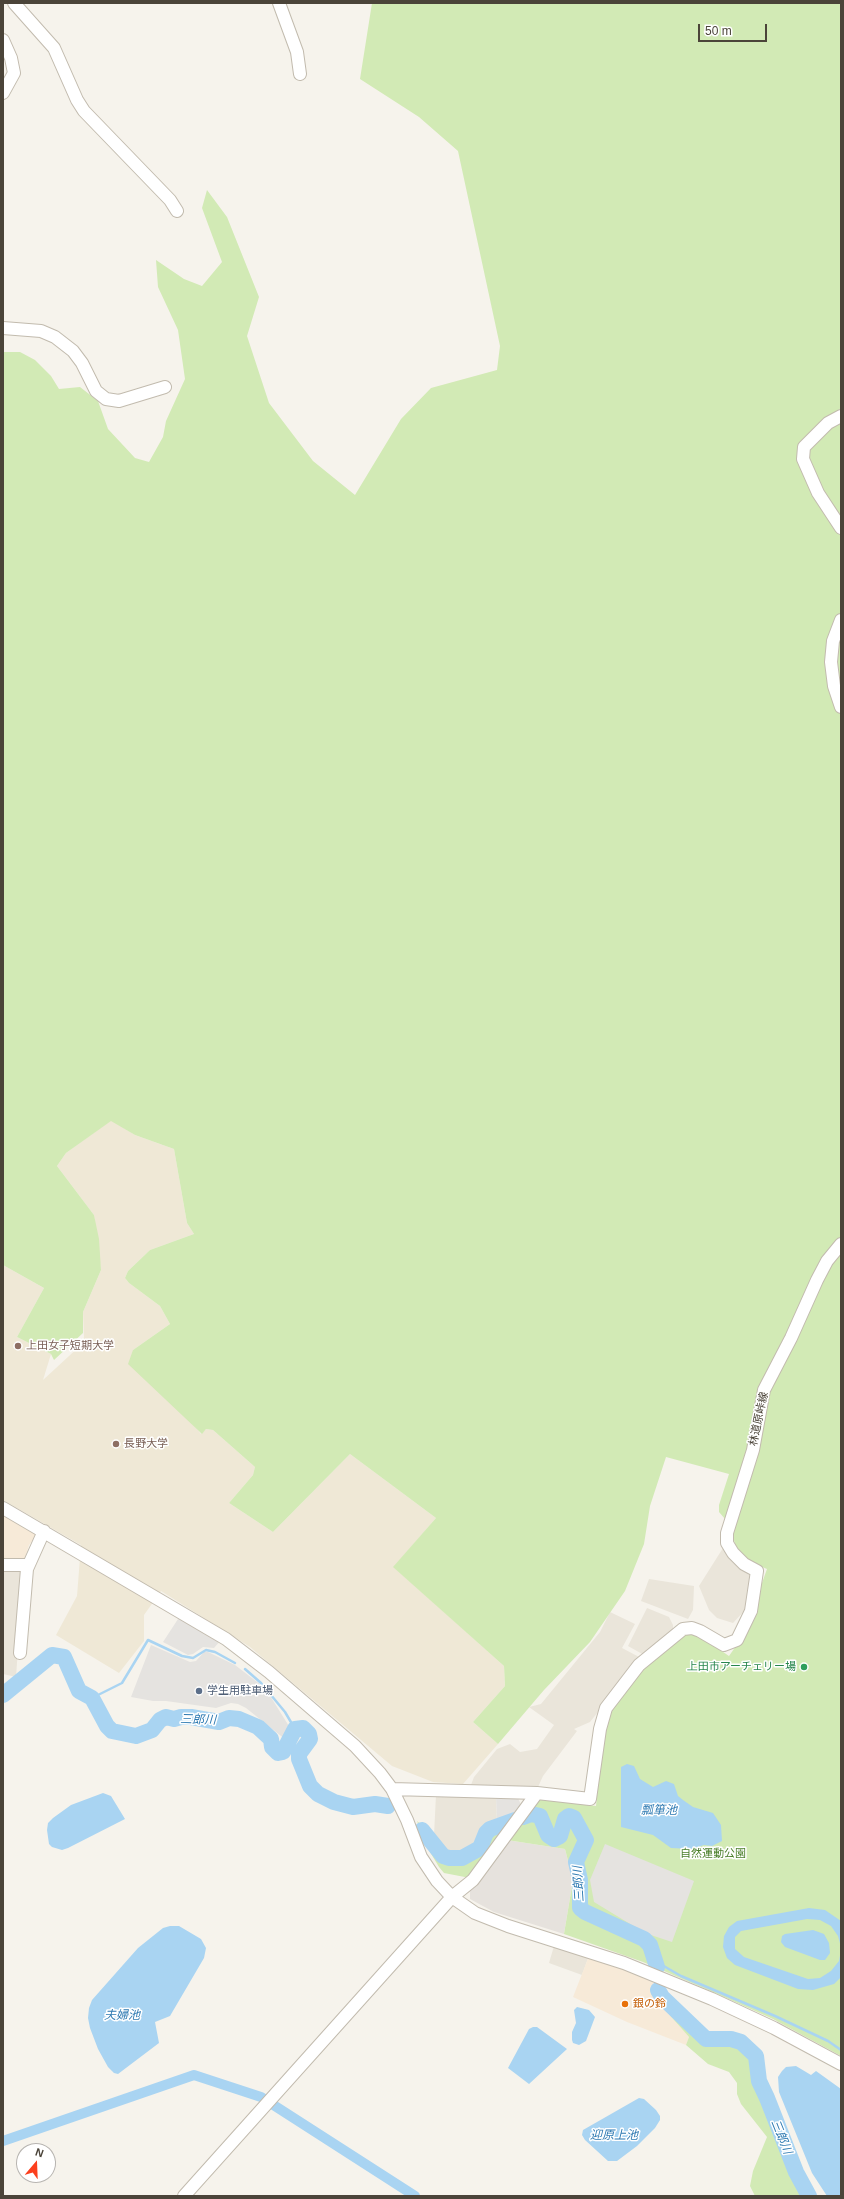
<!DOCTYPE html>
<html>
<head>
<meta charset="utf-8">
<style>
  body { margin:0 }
  #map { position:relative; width:844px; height:2199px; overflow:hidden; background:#f6f3ec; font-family:Arial,sans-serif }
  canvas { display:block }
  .frame { position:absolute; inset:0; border:4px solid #4b4439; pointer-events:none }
  .north { position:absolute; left:16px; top:2143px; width:40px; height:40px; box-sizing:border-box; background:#fff; border:1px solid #b7b4b0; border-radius:50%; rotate:19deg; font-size:11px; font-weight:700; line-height:16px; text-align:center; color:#4b4439 }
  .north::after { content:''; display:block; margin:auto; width:14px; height:18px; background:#fc3f1d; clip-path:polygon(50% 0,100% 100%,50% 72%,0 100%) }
  .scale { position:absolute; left:698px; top:24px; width:69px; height:18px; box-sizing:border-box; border:2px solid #4b4439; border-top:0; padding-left:5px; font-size:12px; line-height:14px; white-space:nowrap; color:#4b4439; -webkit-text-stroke:3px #fff; paint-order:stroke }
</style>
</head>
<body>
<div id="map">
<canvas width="844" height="2199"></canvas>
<div class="frame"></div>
<div class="north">N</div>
<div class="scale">50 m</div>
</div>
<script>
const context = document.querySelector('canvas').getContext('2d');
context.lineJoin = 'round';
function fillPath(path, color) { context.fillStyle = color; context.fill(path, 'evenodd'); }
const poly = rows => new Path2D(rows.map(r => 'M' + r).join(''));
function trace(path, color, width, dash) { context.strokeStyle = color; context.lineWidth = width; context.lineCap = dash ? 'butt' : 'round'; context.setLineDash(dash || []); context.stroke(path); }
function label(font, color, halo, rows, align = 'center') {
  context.font = font + ' Arial,"Noto Sans JP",sans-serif'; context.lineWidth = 3; context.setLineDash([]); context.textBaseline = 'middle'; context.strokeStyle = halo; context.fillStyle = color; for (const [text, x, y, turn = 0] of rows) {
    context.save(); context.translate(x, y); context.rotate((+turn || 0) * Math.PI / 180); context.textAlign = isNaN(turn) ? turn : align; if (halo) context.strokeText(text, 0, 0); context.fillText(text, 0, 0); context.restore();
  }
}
const residential = poly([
  [723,1548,752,1578,746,1609,733,1623,717,1618,709,1610,699,1586],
  [3,1561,24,1562,16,1677,3,1674],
  [649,1579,694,1586,693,1610,688,1619,641,1601],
  [647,1608,669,1617,673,1625,673,1630,644,1655,628,1646],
  [610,1612,635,1624,622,1648,641,1658,590,1722,574,1729,577,1731,543,1776,538,1787,471,1785,474,1777,497,1749,510,1744,520,1752,537,1749,554,1725,529,1707,541,1704,600,1632],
  [436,1795,496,1797,497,1822,481,1829,472,1851,452,1855,447,1853,434,1835],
  [554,1946,589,1956,582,1975,549,1963]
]);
const commercial = poly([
  [3,1513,38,1533,29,1545,24,1561,3,1558],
  [589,1956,654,1980,651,1994,689,2037,686,2045,627,2022,573,1997]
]);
const industrial = poly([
  [507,1840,565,1849,573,1880,564,1934,494,1912,470,1899,470,1889]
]);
const education = poly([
  [111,1120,135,1135,174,1149,187,1223,194,1234,150,1250,128,1271,125,1278,129,1283,160,1306,170,1324,133,1350,201,1434,206,1429,213,1430,255,1467,253,1475,229,1503,273,1532,350,1454,436,1518,394,1567,504,1666,505,1686,473,1722,498,1744,463,1784,433,1782,392,1766,250,1647,161,1591,144,1615,144,1641,119,1673,56,1635,77,1596,81,1545,3,1500,3,1265,44,1288,17,1337,51,1354,43,1380,82,1344,84,1337,83,1312,101,1270,94,1215,57,1166,66,1153]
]);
const green = poly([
  [372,3,841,3,841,2056,773,2019,713,1992,643,1962,564,1934,573,1880,565,1849,507,1840,537,1799,596,1806,601,1756,610,1710,642,1668,684,1633,698,1635,729,1656,743,1636,767,1569,748,1561,737,1550,731,1531,732,1527,719,1512,719,1505,729,1474,666,1457,650,1506,644,1544,625,1591,590,1642,544,1690,498,1744,473,1722,505,1686,504,1666,393,1567,436,1518,350,1454,273,1532,229,1503,253,1475,255,1467,213,1430,206,1429,202,1434,128,1364,133,1350,170,1324,160,1306,129,1283,125,1278,128,1271,150,1250,194,1234,187,1223,174,1149,135,1135,111,1121,66,1153,57,1166,94,1215,99,1239,101,1270,83,1312,83,1333,54,1360,51,1354,17,1337,44,1288,3,1265,3,352,20,352,35,360,51,376,59,389,80,387,98,401,108,429,135,458,149,462,163,437,166,421,185,379,178,330,158,287,156,260,184,279,202,286,222,262,202,208,207,190,227,217,259,297,247,336,269,403,313,461,355,495,401,419,431,388,497,370,500,346,458,151,419,117,360,79],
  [517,1815,470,1878,444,1873,439,1867,430,1852,417,1821,434,1835,447,1853,452,1855,472,1851,481,1829,485,1826],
  [663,1992,707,2036,733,2037,744,2040,752,2047,758,2055,760,2072,798,2169,812,2196,755,2196,750,2186,753,2171,767,2137,741,2104,737,2094,737,2083,729,2072,708,2064,686,2045,689,2037,651,1994]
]);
const parking = poly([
  [180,1616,221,1640,214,1648,203,1647,193,1654,188,1655,163,1642],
  [151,1645,190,1662,196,1661,204,1652,208,1652,235,1665,261,1685,272,1699,292,1731,286,1740,246,1708,238,1704,231,1703,216,1708,166,1701,153,1701,131,1697],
  [496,1797,518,1798,522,1807,517,1815,497,1822],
  [605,1844,694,1881,672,1942,645,1933,594,1902,590,1880]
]);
const water = poly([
  [627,1764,634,1766,640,1779,653,1787,666,1781,674,1784,678,1796,683,1800,693,1807,713,1813,721,1825,722,1841,712,1846,704,1845,692,1849,671,1848,653,1835,621,1827,621,1767],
  [103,1793,111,1796,125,1819,68,1848,62,1850,52,1847,49,1844,47,1830,48,1823,53,1818,71,1805],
  [809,1908,825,1910,841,1921,841,1947,838,1936,831,1926,820,1920,807,1919,741,1931,735,1937,735,1949,744,1957,808,1979,820,1978,831,1971,839,1961,841,1950,841,1977,834,1984,813,1990,798,1989,735,1965,727,1958,723,1947,724,1936,729,1927,737,1921],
  [170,1926,179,1926,201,1939,206,1948,204,1958,170,2016,155,2022,159,2043,118,2074,114,2073,108,2067,98,2049,90,2028,88,2018,89,2008,92,2000,138,1948,163,1928],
  [813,1930,824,1934,829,1943,830,1953,825,1960,820,1960,785,1947,781,1942,782,1936,785,1934],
  [577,2007,589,2010,595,2017,586,2041,579,2045,573,2043,572,2040,572,2032,576,2023,574,2010],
  [533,2027,537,2027,567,2049,529,2084,508,2068,529,2029],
  [796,2066,811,2075,816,2071,841,2089,841,2196,827,2196,812,2173,779,2092,778,2077,782,2071,786,2067],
  [639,2098,644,2099,656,2110,660,2116,660,2120,655,2128,637,2146,617,2161,608,2161,585,2140,582,2135,583,2130]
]);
const stream = poly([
  [245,1669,261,1683,285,1712,295,1729],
  [92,1698,122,1683,148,1640,182,1656,193,1658,206,1650,215,1652,235,1663],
  [655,1961,681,1976,775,2016,828,2041,841,2050]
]);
const canal = poly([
  [3,2141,194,2075,261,2097,415,2196]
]);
const river = poly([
  [3,1695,52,1655,64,1657,79,1691,92,1698,107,1726,112,1731,136,1736,152,1730,160,1720,166,1717,174,1719,181,1717,191,1717,219,1722,229,1718,239,1719,258,1727,271,1739,272,1747,278,1753,283,1752,295,1729,303,1728,309,1734,310,1739,299,1754,299,1759,310,1786,318,1794,334,1802,353,1807,375,1804,388,1806],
  [523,1817,531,1814,540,1816,548,1835,554,1839,560,1836,565,1819,569,1816,574,1818,586,1840,576,1862,580,1880,580,1908,585,1912,644,1939,650,1945,657,1967],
  [422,1830,443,1856,449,1858,462,1858,480,1848,486,1833,490,1829,515,1820],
  [658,1990,662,1997,706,2039,731,2039,741,2042,756,2056,759,2081,767,2098,796,2172,809,2196]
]);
const minor = poly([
  [14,3,54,48,77,100,84,111,170,200,177,211],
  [279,3,297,52,300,74],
  [3,40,11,58,14,73,3,93],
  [3,328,41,331,55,337,73,351,82,363,96,391,106,399,119,401,165,387],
  [841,416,828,423,804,447,803,459,818,493,841,528],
  [841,620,833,641,831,662,834,686,841,707],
  [3,1508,226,1639,269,1672,355,1746,380,1773,392,1789,407,1820,421,1857,437,1881,452,1897,475,1913,508,1926,624,1963,712,1999,774,2028,841,2064],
  [3,1565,28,1565],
  [20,1653,27,1569,44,1531],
  [392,1789,537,1793,590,1799,600,1729,606,1708,639,1665,683,1629,692,1628,700,1631,724,1645,737,1640,751,1611,757,1571,744,1564,733,1553,727,1543,727,1533,753,1450,764,1390,791,1338,817,1280,827,1261,841,1244],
  [184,2196,452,1897,473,1880,537,1793]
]);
const markers = [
  [18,1346,4,"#8d6e63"],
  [116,1444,4,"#8d6e63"],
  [804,1667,4,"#2e9e5b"],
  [199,1691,4,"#5c6f8a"],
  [625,2004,4,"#e8710a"]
];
const educationNames = [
  ["上田女子短期大学",26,1346],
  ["長野大学",124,1444]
];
const streetNames = [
  ["林道原峠線",759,1419,-78]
];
const leisureNames = [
  ["上田市アーチェリー場",796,1667]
];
const serviceNames = [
  ["学生用駐車場",207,1691]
];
const parkNames = [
  ["自然運動公園",713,1854]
];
const foodNames = [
  ["銀の鈴",633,2004]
];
const waterNames = [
  ["三郎川",198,1720,2],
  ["瓢箪池",659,1811],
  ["三郎川",579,1884,-94],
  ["夫婦池",122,2016],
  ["迎原上池",614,2136],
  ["三郎川",781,2137,68]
];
fillPath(residential, '#eae5da');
fillPath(commercial, '#f7ead8');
fillPath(industrial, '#e6e2dd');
fillPath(education, '#efe8d6');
fillPath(green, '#d2eab5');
fillPath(parking, '#e5e3e0');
fillPath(water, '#a9d4f2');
trace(stream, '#a9d4f2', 2.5);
trace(canal, '#a9d4f2', 10);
trace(river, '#a9d4f2', 16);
trace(minor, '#c2bbae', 14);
trace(minor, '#fff', 12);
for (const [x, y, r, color] of markers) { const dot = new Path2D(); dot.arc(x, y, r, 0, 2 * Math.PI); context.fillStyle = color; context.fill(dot); trace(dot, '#fff', 1.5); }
label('11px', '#785e54', '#fff', educationNames, 'left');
label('11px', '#4b4439', '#fff', streetNames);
label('11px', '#27864d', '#fff', leisureNames, 'right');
label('11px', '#4e5e75', '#fff', serviceNames, 'left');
label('11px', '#4a7f2a', '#fff', parkNames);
label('11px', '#c56008', '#fff', foodNames, 'left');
label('italic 12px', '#2e7ab2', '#fff', waterNames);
</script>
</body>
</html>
